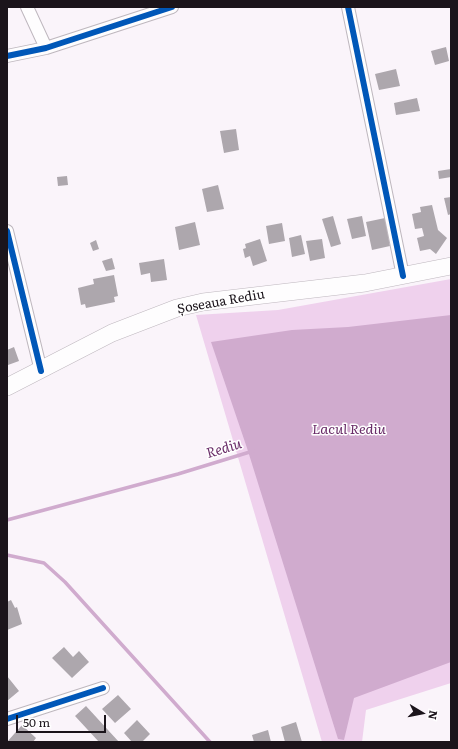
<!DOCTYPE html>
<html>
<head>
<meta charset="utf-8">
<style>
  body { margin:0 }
  #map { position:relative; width:458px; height:749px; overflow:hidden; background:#faf4fa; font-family:Literata,serif }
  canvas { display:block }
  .frame { position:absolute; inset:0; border:8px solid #1b141b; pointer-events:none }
  .north { position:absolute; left:402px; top:693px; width:40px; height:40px; -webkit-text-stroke:3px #fff; paint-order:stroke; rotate:100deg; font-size:11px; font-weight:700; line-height:16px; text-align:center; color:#1b141b }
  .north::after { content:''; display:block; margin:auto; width:14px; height:18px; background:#1b141b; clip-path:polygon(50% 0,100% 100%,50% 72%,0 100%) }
  .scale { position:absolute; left:16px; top:715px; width:90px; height:18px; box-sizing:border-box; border:2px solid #1b141b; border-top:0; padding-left:5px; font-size:12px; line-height:14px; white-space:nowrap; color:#1b141b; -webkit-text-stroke:3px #fff; paint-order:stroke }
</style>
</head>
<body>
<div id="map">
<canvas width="458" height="749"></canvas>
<div class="frame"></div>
<div class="north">N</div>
<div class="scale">50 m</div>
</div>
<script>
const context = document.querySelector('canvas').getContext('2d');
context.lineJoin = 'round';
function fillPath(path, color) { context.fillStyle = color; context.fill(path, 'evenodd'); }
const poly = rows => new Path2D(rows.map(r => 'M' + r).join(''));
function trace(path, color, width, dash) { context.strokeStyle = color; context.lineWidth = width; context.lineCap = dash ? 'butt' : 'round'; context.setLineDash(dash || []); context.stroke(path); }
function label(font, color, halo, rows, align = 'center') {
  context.font = font + ' Literata,serif'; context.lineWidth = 3; context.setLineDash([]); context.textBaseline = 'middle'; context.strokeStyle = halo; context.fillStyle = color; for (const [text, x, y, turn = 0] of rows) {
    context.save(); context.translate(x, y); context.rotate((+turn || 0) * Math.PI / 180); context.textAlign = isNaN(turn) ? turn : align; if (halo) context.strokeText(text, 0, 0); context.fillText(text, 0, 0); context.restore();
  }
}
const green = poly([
  [451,279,451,683,366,710,362,742,322,742,196,315,278,310]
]);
const water = poly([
  [451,315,451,662,354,698,344,740,338,739,247,448,211,342,292,330,348,327]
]);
const stream = poly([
  [7,520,178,474,253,451],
  [7,555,44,563,65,582,210,742]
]);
const building = poly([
  [446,47,449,61,435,65,431,51],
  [396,69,400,86,379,90,375,74],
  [417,98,420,111,396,115,394,103],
  [236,129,239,150,224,153,220,131],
  [451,169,451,177,439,179,438,171],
  [67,176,68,185,58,186,57,177],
  [218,185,224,209,207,212,202,189],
  [451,197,451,214,448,215,444,198],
  [432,205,438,230,447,238,436,254,430,249,420,251,417,238,424,236,422,228,415,229,412,214,421,212,420,207],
  [333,216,341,244,331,247,322,219],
  [362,216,366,236,352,239,347,219],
  [385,218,390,246,372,250,366,222],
  [195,222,200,245,179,250,175,227],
  [282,223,285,241,269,244,266,226],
  [301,235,305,254,292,257,289,238],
  [260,239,267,261,253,266,250,256,245,258,243,249,246,248,245,244],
  [322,239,325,258,310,261,306,241],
  [96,240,99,249,93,251,90,243],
  [112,258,115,269,106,271,102,261],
  [164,259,167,280,151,282,150,273,141,275,139,263],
  [114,275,118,296,114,297,115,302,86,308,85,304,81,305,78,288,94,284,93,279],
  [14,347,19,361,8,365,7,350],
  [11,600,15,608,17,607,22,624,7,630,7,602],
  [64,647,73,657,79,651,89,662,72,678,52,658],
  [7,676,19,691,7,701],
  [118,695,131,709,115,723,102,709],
  [86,706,119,742,99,742,75,716],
  [137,720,150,734,142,742,132,742,124,733],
  [296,722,302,742,285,742,281,727],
  [22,725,36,738,33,742,7,742],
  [268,730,271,742,254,742,252,735]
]);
const minor = poly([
  [27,7,46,48],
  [348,7,403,276],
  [7,56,46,48,172,7],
  [7,231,41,371],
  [7,719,103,688]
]);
const secondary = poly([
  [7,387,112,333,177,308,203,302,365,283,451,266]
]);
const cycleway = poly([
  [348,7,403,276],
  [7,56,46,48,172,7],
  [7,231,41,371],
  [7,719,103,688]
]);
const streetNames = [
  ["Șoseaua Rediu",221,302,-10]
];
const waterNames = [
  ["Lacul Rediu",349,430],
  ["Rediu",224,449,-17]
];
fillPath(green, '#efd1ed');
fillPath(water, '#d0abce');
trace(stream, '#d0abce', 3.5);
fillPath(building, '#ada7ad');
trace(minor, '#beb7be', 14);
trace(secondary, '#beb7be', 18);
trace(minor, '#fefdfe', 12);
trace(secondary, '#fefdfe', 17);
trace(cycleway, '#0057b8', 6);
label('13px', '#1b141b', '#fff', streetNames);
label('italic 14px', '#692c68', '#fff', waterNames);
</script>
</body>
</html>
